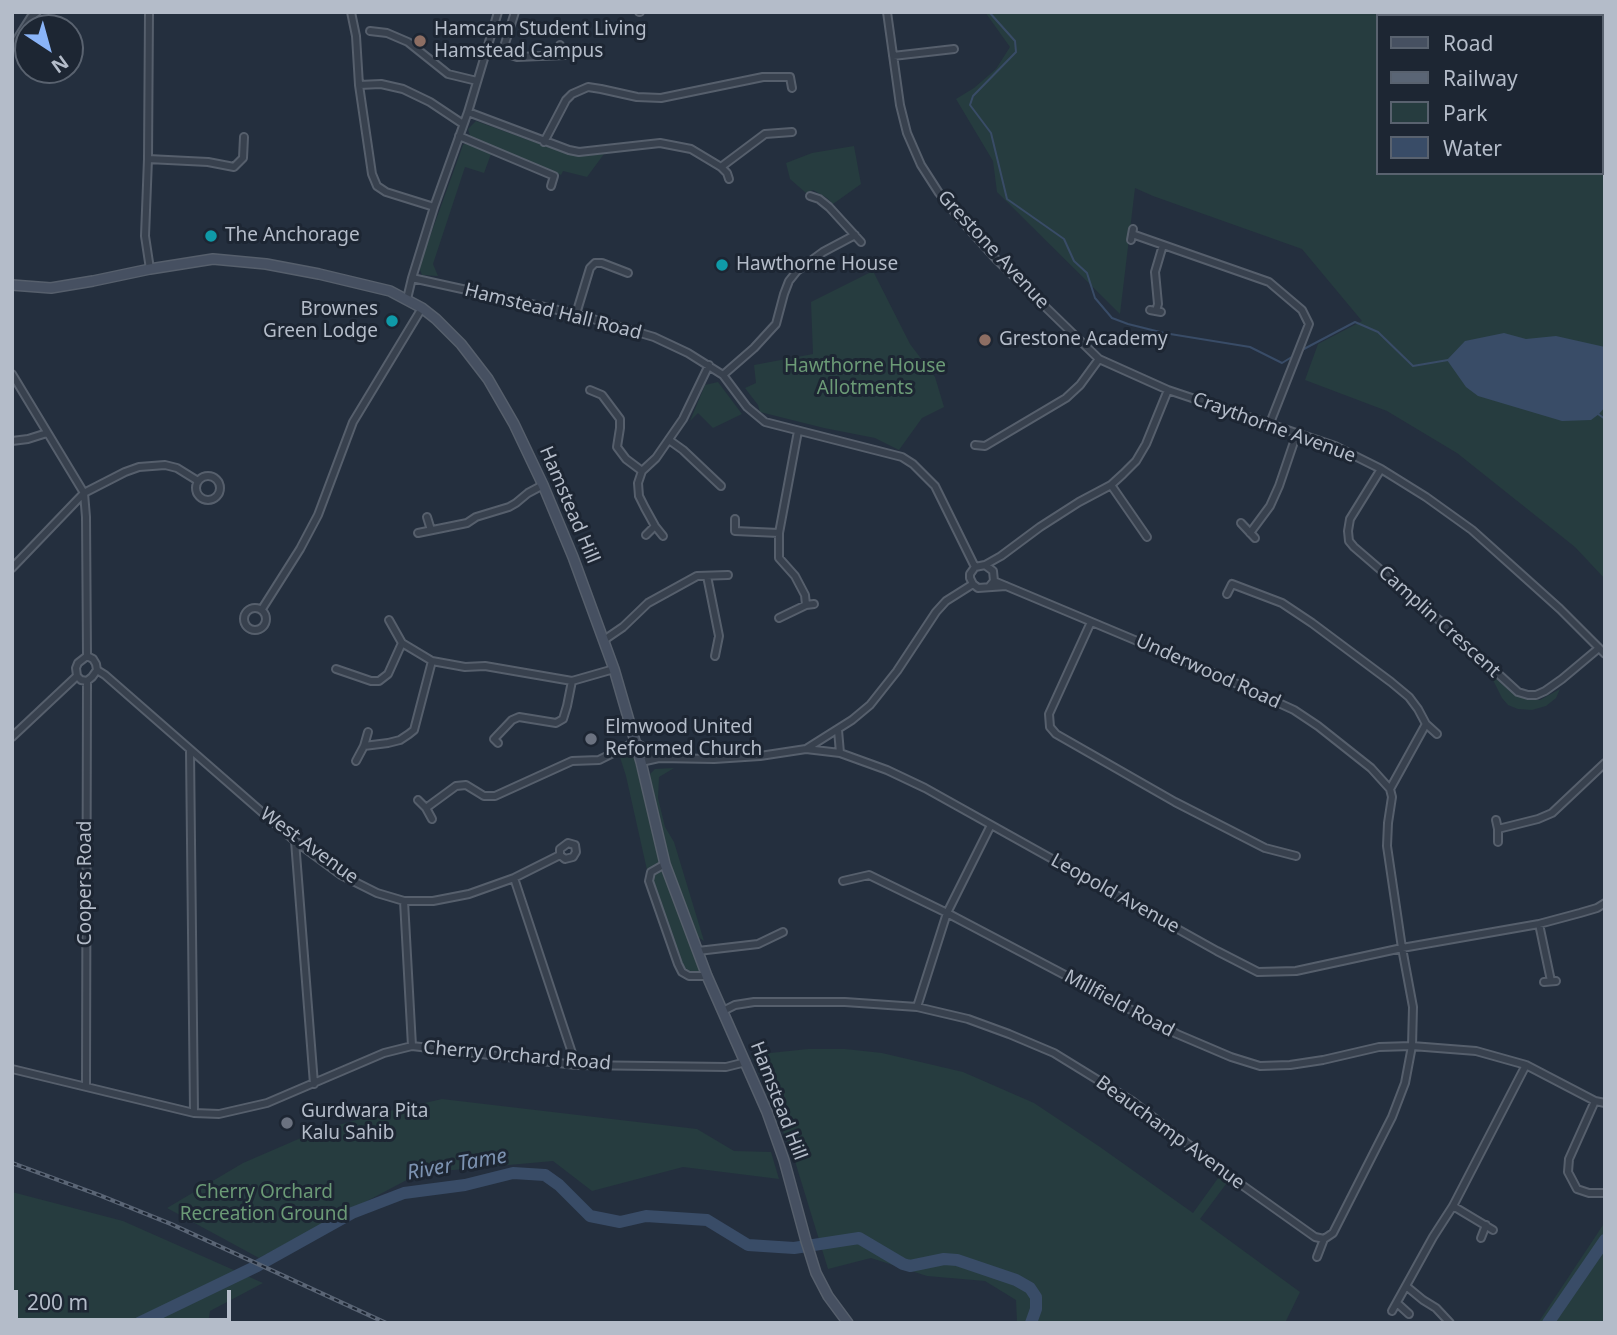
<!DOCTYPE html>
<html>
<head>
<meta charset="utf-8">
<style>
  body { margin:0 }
  #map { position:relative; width:1617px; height:1335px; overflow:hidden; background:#242f3e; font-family:"Noto Sans",sans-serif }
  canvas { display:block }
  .frame { position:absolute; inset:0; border:14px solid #b4bcc9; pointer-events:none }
  .legend { position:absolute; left:1376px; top:14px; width:228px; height:161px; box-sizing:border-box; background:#1d2633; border:2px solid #59626f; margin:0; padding:9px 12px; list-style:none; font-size:21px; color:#b4bcc9 }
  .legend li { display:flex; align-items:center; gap:14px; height:35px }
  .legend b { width:35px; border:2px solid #59626f }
  .north { position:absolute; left:14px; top:14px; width:70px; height:70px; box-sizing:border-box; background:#1d2633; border:2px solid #59626f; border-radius:50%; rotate:144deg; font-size:19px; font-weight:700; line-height:28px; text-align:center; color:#b4bcc9 }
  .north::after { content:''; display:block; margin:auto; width:24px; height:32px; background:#8ab4f8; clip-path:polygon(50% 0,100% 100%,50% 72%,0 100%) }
  .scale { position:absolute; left:14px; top:1290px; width:217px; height:32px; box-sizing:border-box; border:4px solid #b4bcc9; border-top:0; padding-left:9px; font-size:21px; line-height:24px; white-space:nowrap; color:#b4bcc9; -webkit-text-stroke:5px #1d2633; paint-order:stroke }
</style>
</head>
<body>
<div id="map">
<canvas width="1617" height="1335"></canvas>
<div class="frame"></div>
<ul class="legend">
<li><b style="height:9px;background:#465061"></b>Road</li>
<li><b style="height:9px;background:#5a6575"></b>Railway</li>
<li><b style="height:19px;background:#263c3f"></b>Park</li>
<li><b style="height:19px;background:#394c67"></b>Water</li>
</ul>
<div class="north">N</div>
<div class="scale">200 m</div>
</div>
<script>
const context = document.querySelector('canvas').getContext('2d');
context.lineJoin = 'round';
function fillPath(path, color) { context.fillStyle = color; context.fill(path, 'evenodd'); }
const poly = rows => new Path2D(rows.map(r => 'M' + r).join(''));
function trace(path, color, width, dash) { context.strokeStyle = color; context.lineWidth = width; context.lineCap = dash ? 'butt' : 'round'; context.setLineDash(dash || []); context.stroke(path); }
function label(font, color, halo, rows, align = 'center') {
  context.font = font + ' "Noto Sans",sans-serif'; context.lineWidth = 6; context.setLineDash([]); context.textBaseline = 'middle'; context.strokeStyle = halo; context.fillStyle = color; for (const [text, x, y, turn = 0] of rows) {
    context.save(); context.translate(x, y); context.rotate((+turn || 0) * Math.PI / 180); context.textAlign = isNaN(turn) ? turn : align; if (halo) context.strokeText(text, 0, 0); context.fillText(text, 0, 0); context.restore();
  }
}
const green = poly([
  [985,12,1605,12,1605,579,1575,547,1457,453,1387,411,1305,380,1318,344,1362,321,1302,249,1153,196,1135,188,1120,314,997,192,993,161,956,99,974,88,996,69,1010,47],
  [1377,16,1601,16,1601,173,1377,173],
  [476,121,548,147,581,156,604,154,587,177,563,171,561,175,470,136,468,129],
  [466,143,491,154,484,173,465,167,433,264,438,276,422,275,419,267,463,145],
  [854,146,861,184,833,204,827,198,813,190,806,193,790,179,786,163,812,153],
  [873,271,910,344,935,377,944,407,922,418,899,450,875,438,824,428,760,412,758,405,745,388,756,383,754,365,813,354,811,302],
  [718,382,742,414,713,428,698,413,690,421,705,385],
  [1489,672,1511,692,1528,700,1540,700,1560,689,1556,698,1546,706,1532,710,1518,709,1508,705,1502,698],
  [629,752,633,755,661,858,660,862,647,870,626,776,619,754],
  [674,768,659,777,658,798,665,827,674,842,704,941,698,937,679,892,666,854,652,793,650,774,655,769],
  [665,870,701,972,701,974,688,974,682,969,652,882,654,875],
  [808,1049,845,1049,882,1053,963,1072,1034,1103,1100,1147,1193,1213,1221,1174,1229,1180,1200,1219,1300,1292,1285,1323,1017,1323,1016,1300,985,1281,927,1276,871,1258,828,1269,794,1158,751,1055],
  [442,1099,697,1129,734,1151,771,1152,779,1179,683,1167,592,1191,553,1161,420,1173,259,1258,167,1208,243,1163,317,1131,381,1113],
  [12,1192,123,1221,263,1283,210,1311,208,1323,12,1323],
  [1605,1222,1605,1323,1538,1323]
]);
const water = poly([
  [1504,333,1526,339,1556,336,1605,347,1605,407,1599,414,1591,420,1562,421,1478,396,1466,387,1447,360,1465,341]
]);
const stream = poly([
  [989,12,1015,41,1016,52,973,96,970,105,991,133,1007,199,1064,239,1074,261,1087,273,1095,298,1112,318,1128,324,1164,333,1250,347,1282,363,1295,355],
  [1302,350,1355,322,1378,332,1413,366,1448,360],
  [1598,414,1605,419]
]);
const river = poly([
  [139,1323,257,1266,352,1213,404,1193,465,1185,513,1173,545,1175,559,1185,590,1216,620,1222,646,1216,707,1220,748,1245,794,1248,859,1238,903,1264,910,1266,944,1259,957,1260,1016,1280,1030,1288,1036,1297,1036,1309,1031,1323],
  [1548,1323,1605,1240]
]);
const street = poly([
  [149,12,148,159,145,236,150,269],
  [351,12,356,36,359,85,372,174,377,186,386,192,434,207],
  [639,12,640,12],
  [887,12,900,105,907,133,921,165,939,193,959,218,996,259,1099,359,1168,390,1335,446,1381,469,1426,497,1472,530,1560,609,1605,654],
  [370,31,387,33,408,42,448,74,477,81],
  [12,47,31,17,37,12],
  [487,47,517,57,565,55,560,45],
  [502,53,515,12],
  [893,56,954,49],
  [359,85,381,84,403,89,430,102,463,124],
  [468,112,569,150,579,152,660,143,691,149,721,167,727,173,729,179],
  [459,136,554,176,551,186],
  [544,142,566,100,572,94,588,87,601,89,637,97,661,98,763,77,790,77,792,88],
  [148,159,208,162,234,167,243,158,244,137],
  [721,167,765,134,792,132],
  [810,196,819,199,829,207,861,242],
  [1132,234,1269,282,1302,310,1309,324,1270,423],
  [1131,240,1133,229],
  [412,278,576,314,654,337,688,353,723,375,747,407,765,422,902,457,913,464,935,486,975,567],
  [407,299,412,278,434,207,468,112,498,12],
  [1150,310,1161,312],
  [1156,311,1158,304,1155,272,1163,245],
  [576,314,590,268,595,263,602,263,628,273],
  [12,374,84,493,86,517,87,656],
  [723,375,754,348,776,324,784,294,789,281,797,271,823,252,855,235],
  [590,390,602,395,620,419,620,428,617,447,626,459,642,471],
  [798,431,779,533,779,558,795,576,805,595,806,605],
  [669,440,683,450,721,486],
  [12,441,28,439,47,433],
  [975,445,985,446,1066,398,1080,385,1099,359],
  [1381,469,1350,519,1348,531,1349,541,1354,547,1447,627,1518,692,1528,695,1536,695,1545,691,1562,679,1599,648],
  '196 488a12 12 0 1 1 24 0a12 12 0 1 1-24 0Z',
  [1111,485,1147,537],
  [427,517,431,530],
  [735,519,735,531,779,533],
  [1241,523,1255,538],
  [418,533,467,523,476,517,509,507,516,503,528,493,543,485],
  [1250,533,1270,506,1279,486,1297,433],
  [646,535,655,526],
  [663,536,655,526,645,508,639,496,638,483,642,471,656,458,683,419,709,365],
  [985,565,1001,556,1040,527,1079,502,1111,485,1123,474,1136,461,1146,444,1168,390],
  [12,568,84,493,125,472,139,467,165,465,177,468,198,481],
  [707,576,719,636,715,656],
  [994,581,1211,672,1294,710,1318,726,1371,768,1390,789,1392,797,1388,823,1387,846,1402,948,1413,1007,1412,1046,1405,1083,1392,1117,1333,1233,1324,1239,1317,1257],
  [989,587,994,581,993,571,985,565,975,567,970,574,970,578,973,584,978,588,1006,586],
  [1227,594,1232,584,1282,603,1312,623,1391,682,1409,697,1418,709,1426,724,1390,789],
  '244 619a11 11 0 1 1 22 0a11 11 0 1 1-22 0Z',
  [262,609,300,549,318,515,353,422,422,308],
  [779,618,806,605,814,604],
  [389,620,402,643,432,661,465,667,485,666,572,681,614,669],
  [1091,622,1049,714,1050,727,1056,734,1175,802,1265,848,1296,856],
  [604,640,623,627,648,603,697,576,728,575],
  [87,656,93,659,96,664,97,670,92,677,87,681,81,680,77,676,76,668,78,663,87,656],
  [336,669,371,681,379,681,388,674,402,643],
  [97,670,105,675,295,841,341,875,377,893,404,901,433,901,469,894,514,878,560,855,560,849,568,843,575,845,576,852,573,857,565,859,560,855],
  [1426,724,1437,734],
  [838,730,840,753],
  [12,737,77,676],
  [498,743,494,739,512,720,519,717,556,723,563,719,567,706,572,681],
  [364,746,388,743,400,740,409,734,414,730,432,661],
  [806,749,840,753,887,770,925,788,1217,951,1258,972,1296,971,1402,948,1539,924,1580,913,1597,908,1605,903],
  [190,751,194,1113],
  [659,758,714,759,760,756,806,749,852,720,870,705,897,671,936,612,946,601,973,584],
  [356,761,364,746,368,732],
  [418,800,426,808,432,819],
  [426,808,456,786,466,785,484,796,495,796,572,761,599,760,635,742,659,758,641,762],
  [1496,820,1498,829,1498,842],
  [1498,829,1538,819,1552,813,1605,763],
  [295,841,314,1084],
  [665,864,651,872,649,881,678,964,682,972,689,976,707,976],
  [514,878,576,1065],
  [843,881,869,875,947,913,1177,1034,1231,1057,1260,1066,1290,1065,1323,1060,1379,1047,1412,1046,1476,1051,1526,1065,1595,1101,1605,1103],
  [404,901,412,1046],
  [1539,924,1551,981],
  [698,951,758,944,783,932],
  [1544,982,1556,981],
  [917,1007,947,913,991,825],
  [723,1011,735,1005,754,1002,845,1002,917,1007,968,1019,1009,1034,1054,1053,1132,1101,1232,1178,1315,1237,1324,1239],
  [12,1069,194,1113,219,1114,267,1103,384,1053,412,1046,576,1065,726,1067,746,1062],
  [86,1086,87,681],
  [1595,1101,1569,1159,1568,1172,1577,1189,1589,1193,1605,1193],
  [1453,1206,1493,1230],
  [1481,1238,1486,1225],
  [1406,1286,1423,1300,1436,1308,1450,1323],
  [1397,1303,1409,1314],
  [1392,1311,1433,1237,1453,1206,1526,1065]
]);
const secondary = poly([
  [12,285,51,288,93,281,150,269,213,259,266,264,319,274,390,291,422,308,436,319,461,344,488,379,514,424,543,485,573,557,614,669,641,762,665,864,707,976,767,1112,784,1160,806,1241,816,1273,828,1296,848,1323]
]);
const rail = poly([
  [12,1163,99,1195,171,1224,386,1323]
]);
const markers = [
  [420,41,7,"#8d6e63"],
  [211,236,7,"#0f9aa8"],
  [722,265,7,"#0f9aa8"],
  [392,321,7,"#0f9aa8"],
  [985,340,7,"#8d6e63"],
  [591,739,7,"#6b7280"],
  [287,1123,7,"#6b7280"]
];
const poiNames = [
  ["Hamcam Student Living",434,30],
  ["Hamstead Campus",434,52],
  ["The Anchorage",225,236],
  ["Hawthorne House",736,265],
  ["Brownes",378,310,"right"],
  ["Green Lodge",378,332,"right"],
  ["Grestone Academy",999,340],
  ["Elmwood United",605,728],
  ["Reformed Church",605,750],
  ["Gurdwara Pita",301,1112],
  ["Kalu Sahib",301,1134]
];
const streetNames = [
  ["Grestone Avenue",993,250,47],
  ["Hamstead Hall Road",553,312,14],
  ["Craythorne Avenue",1274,428,20],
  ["Hamstead Hill",569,505,67],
  ["Camplin Crescent",1439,622,42],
  ["Underwood Road",1208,672,24],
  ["West Avenue",309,846,36],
  ["Coopers Road",86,883,-90],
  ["Leopold Avenue",1115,894,29],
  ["Millfield Road",1119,1004,28],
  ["Cherry Orchard Road",517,1056,5],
  ["Hamstead Hill",778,1101,69],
  ["Beauchamp Avenue",1170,1133,36]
];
const parkNames = [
  ["Hawthorne House",865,367],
  ["Allotments",865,389],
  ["Cherry Orchard",264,1193],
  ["Recreation Ground",264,1215]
];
const waterNames = [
  ["River Tame",457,1165,-10]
];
fillPath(green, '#263c3f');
fillPath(water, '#394c67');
trace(stream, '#394c67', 2);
trace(river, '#394c67', 12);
trace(street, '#565f6c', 10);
trace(secondary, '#565f6c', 12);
trace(street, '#38414e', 6);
trace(secondary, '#465061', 9);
trace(rail, '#5a6575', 4.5);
trace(rail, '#1d2633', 2, [5]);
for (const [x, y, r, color] of markers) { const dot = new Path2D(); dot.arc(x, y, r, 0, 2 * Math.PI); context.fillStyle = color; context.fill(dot); trace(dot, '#1d2633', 2.5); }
label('19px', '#b4bcc9', '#1d2633', poiNames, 'left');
label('19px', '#b4bcc9', '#1d2633', streetNames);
label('19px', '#6b9a76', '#1d2633', parkNames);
label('italic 21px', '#7c92b1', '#1d2633', waterNames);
</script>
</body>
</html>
